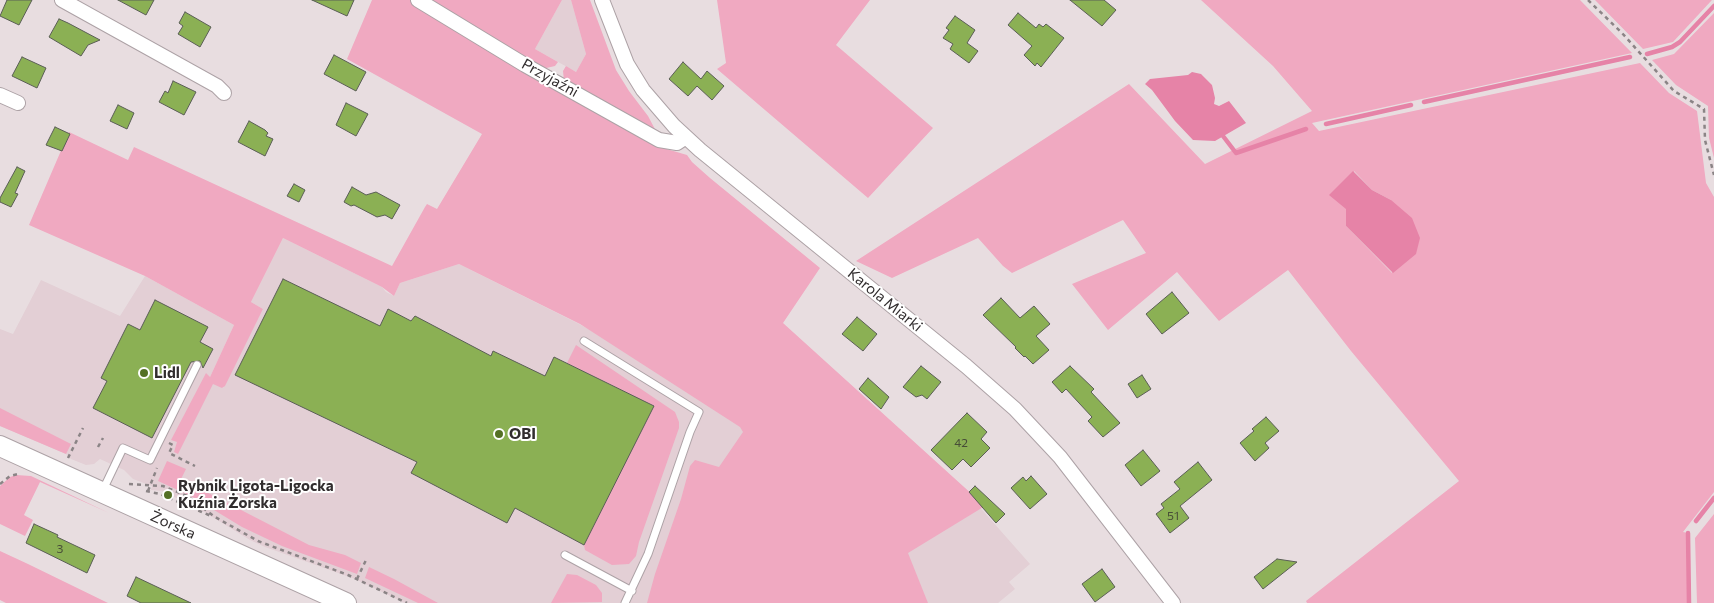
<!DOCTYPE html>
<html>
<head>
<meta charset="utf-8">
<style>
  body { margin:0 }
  canvas { display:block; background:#e8dde0 }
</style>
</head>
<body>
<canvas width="1714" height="603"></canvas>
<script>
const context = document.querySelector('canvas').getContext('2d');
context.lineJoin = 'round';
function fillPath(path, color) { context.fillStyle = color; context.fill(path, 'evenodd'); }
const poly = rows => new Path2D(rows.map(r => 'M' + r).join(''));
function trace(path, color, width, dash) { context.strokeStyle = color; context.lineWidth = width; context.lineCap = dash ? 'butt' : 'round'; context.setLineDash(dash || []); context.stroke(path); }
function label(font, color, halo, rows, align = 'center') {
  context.font = font + ' Commissioner,sans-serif'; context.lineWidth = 4; context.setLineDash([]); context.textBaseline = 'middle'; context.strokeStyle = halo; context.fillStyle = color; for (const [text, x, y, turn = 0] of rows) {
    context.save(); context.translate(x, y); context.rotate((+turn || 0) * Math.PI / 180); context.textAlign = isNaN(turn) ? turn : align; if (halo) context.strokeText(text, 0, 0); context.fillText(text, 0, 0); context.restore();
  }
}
const built = poly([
  [562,0,571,0,586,54,576,72,535,49],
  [283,238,382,287,386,292,394,296,400,283,459,264,579,324,764,423,663,603,405,603,355,579,265,547,250,540,201,510,162,491,151,490,152,486,133,479,124,470,100,459,94,464,86,465,71,459,66,454,0,426,0,329,13,334,41,280,120,316,145,276,234,325,210,377,223,388,263,309,251,302],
  [977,504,1030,564,1009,582,1015,589,998,603,924,603,897,549]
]);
const green = poly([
  [372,0,410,0,663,148,687,155,692,162,710,178,820,268,783,323,985,506,908,553,928,603,647,603,655,574,681,499,690,466,695,460,719,467,743,432,740,427,580,324,459,264,400,283,394,296,382,287,283,238,251,302,263,309,225,386,222,388,213,384,178,454,174,452,177,442,171,440,206,373,210,377,234,325,145,276,29,225,69,132,128,160,134,147,392,266,425,207,427,204,437,209,482,134,347,59],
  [425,0,562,0,535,49,558,62,555,66,542,69],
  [571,0,590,0,616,70,629,91,648,116,657,133,564,81,563,71,566,66,576,72,586,54],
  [717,0,870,0,836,45,933,128,868,198,717,69,726,63],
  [1201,0,1580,0,1632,53,1312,123,1319,131,1640,63,1669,93,1697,111,1706,183,1714,197,1714,492,1683,532,1688,533,1689,603,1307,603,1306,601,1459,481,1351,351,1288,270,1219,321,1177,272,1108,330,1072,284,1146,253,1123,220,1012,273,1003,266,978,238,892,278,856,261,1129,84,1205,164,1312,111,1273,66],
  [1354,171,1372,190,1391,200,1392,273,1346,226,1346,209],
  [1595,0,1712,0,1673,42,1643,49],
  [1714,13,1714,158,1709,138,1708,106,1676,85,1652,60,1674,54],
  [576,345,675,412,679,422,679,428,639,542,636,556,629,564,612,565,585,550,584,545,654,406,567,363],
  [0,408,71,444,66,454,0,426],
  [167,461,186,469,181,479,309,545,345,555,361,563,357,574,282,546,242,527,191,496,158,481],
  [16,475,31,476,109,513,40,482,24,515,33,520,25,536,0,524,0,486,10,477],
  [1714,514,1714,603,1697,603,1695,538],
  [0,551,28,564,108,603,6,603,0,600],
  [369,567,394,579,438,603,418,603,365,578],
  [567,574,577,575,596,585,602,593,602,602,551,603]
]);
const water = poly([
  [1192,72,1201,74,1212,85,1215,98,1214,104,1219,106,1229,101,1246,123,1215,141,1193,140,1175,121,1152,90,1145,84,1150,79,1188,75],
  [1353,171,1372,190,1391,200,1412,218,1420,238,1416,254,1393,273,1346,226,1346,209,1329,195]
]);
const stream = poly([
  [1647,54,1672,47,1680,42,1714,6],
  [1424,102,1630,57],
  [1326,124,1411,105],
  [1223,136,1236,153,1306,129],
  [1696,521,1714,498],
  [1688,533,1689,603]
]);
const building = poly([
  [7,0,32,0,19,25,0,16,7,0],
  [118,0,154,0,146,15,118,0],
  [312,0,354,0,347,16,312,0],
  [1070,0,1104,0,1116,10,1102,26,1070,0],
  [185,12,211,27,200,47,178,34,183,26,179,23,185,12],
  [1018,13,1036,28,1039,24,1043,27,1046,24,1064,38,1041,67,1037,63,1035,66,1024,55,1032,46,1008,25,1018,13],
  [955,16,975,30,967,43,978,51,969,63,950,49,953,44,943,38,949,30,946,28,955,16],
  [59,19,68,23,100,40,88,45,81,56,49,37,59,19],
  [334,55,366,72,356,91,324,74,334,55],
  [22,57,46,68,37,88,12,76,22,57],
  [683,62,701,79,707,71,724,86,712,100,697,86,688,96,669,79,683,62],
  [173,81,196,92,184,115,159,102,165,91,168,93,173,81],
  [346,103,368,114,356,136,336,125,346,103],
  [118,105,134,113,127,129,110,121,118,105],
  [249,121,265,130,268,133,266,136,273,139,265,156,238,142,249,121],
  [55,127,70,134,62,151,46,145,55,127],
  [17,167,25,171,15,193,18,194,11,207,0,202,0,198,17,167],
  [294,184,305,190,299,202,287,196,294,184],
  [352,187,366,195,376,192,400,205,392,219,385,215,377,217,354,205,351,206,344,202,352,187],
  [283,279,380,326,388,309,411,321,415,316,491,356,493,351,545,376,554,357,654,406,584,545,515,508,507,523,411,473,417,462,235,375,283,279],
  [1172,292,1189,313,1162,334,1146,314,1172,292],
  [1001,298,1020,318,1034,306,1050,324,1036,336,1049,350,1033,364,1025,356,1024,357,1015,348,1016,347,983,315,1001,298],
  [155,300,208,327,200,342,213,349,203,368,200,361,191,362,152,438,93,408,107,381,101,378,128,324,140,330,155,300],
  [857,317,877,334,863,351,842,334,857,317],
  [921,366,941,382,927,399,922,395,916,397,903,387,921,366],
  [1070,366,1094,389,1091,392,1120,423,1103,437,1088,421,1092,417,1066,389,1062,393,1052,382,1070,366],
  [1142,375,1151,389,1137,398,1128,384,1142,375],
  [868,378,889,397,881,409,859,389,868,378],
  [967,413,987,432,981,439,990,448,971,467,963,459,952,470,931,450,967,413],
  [1266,417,1279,431,1265,443,1269,448,1255,461,1240,443,1254,431,1252,429,1266,417],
  [1143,450,1160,471,1141,486,1125,465,1143,450],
  [1198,462,1212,480,1180,506,1189,518,1170,533,1156,514,1164,508,1161,504,1180,489,1174,482,1198,462],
  [1031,476,1047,494,1030,509,1011,488,1023,477,1026,481,1031,476],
  [975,486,1005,514,996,523,969,492,975,486],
  [34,524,58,535,57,537,95,555,87,573,26,543,34,524],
  [1277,559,1297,562,1263,589,1254,577,1277,559],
  [1102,569,1115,587,1095,602,1082,584,1102,569],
  [136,577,191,603,141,603,127,596,136,577]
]);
const path = poly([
  [1588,0,1622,33,1674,91,1704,109,1705,140,1714,175],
  [169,443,173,445,169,453,195,466],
  [98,447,103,438],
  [68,458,83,428],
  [0,484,10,476,18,474],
  [129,484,163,486,187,496,215,517,258,541,348,575,407,603],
  [146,491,160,494,211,516],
  [148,491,157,468],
  [357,579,366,560]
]);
const service = poly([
  [584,341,699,412,690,432,648,554,625,603],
  [102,492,123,448,150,460,197,365],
  [565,555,632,591]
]);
const minor = poly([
  [62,0,217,86,224,93],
  [418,0,525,65,659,140,677,143,686,137],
  [602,0,627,64,643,90,674,126,700,150,966,366,1015,409,1060,457,1173,603],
  [0,95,18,103]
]);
const secondary = poly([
  [0,446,346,603]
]);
const markers = [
  [144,373,5,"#547025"],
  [499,434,5,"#547025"],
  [168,495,5,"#547025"]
];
const numberNames = [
  ["42",961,443],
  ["51",1173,516],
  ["3",60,549]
];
const streetNames = [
  ["Przyjaźni",550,78,29],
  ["Karola Miarki",885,300,39],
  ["Żorska",173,525,24]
];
const poiNames = [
  ["Lidl",154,373],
  ["OBI",509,434],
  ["Rybnik Ligota-Ligocka",178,486],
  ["Kuźnia Żorska",178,503]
];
fillPath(built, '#e3cfd5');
fillPath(green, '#f0a9c1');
fillPath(water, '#e683a7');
trace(stream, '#e683a7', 4.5);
fillPath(building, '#8bb054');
trace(building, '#5a5e56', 1);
trace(service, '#ada2a6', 9);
trace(minor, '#ada2a6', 16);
trace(secondary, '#ada2a6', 22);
trace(path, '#8b8486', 2.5, [4, 4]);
trace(service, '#fff', 7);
trace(minor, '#fff', 14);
trace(secondary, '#fff', 20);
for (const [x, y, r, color] of markers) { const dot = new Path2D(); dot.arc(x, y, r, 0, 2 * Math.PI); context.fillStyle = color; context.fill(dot); trace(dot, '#fff', 2); }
label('12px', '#484e38', null, numberNames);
label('15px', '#312d2e', '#fff', streetNames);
label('bold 15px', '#312d2e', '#fff', poiNames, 'left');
</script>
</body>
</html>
